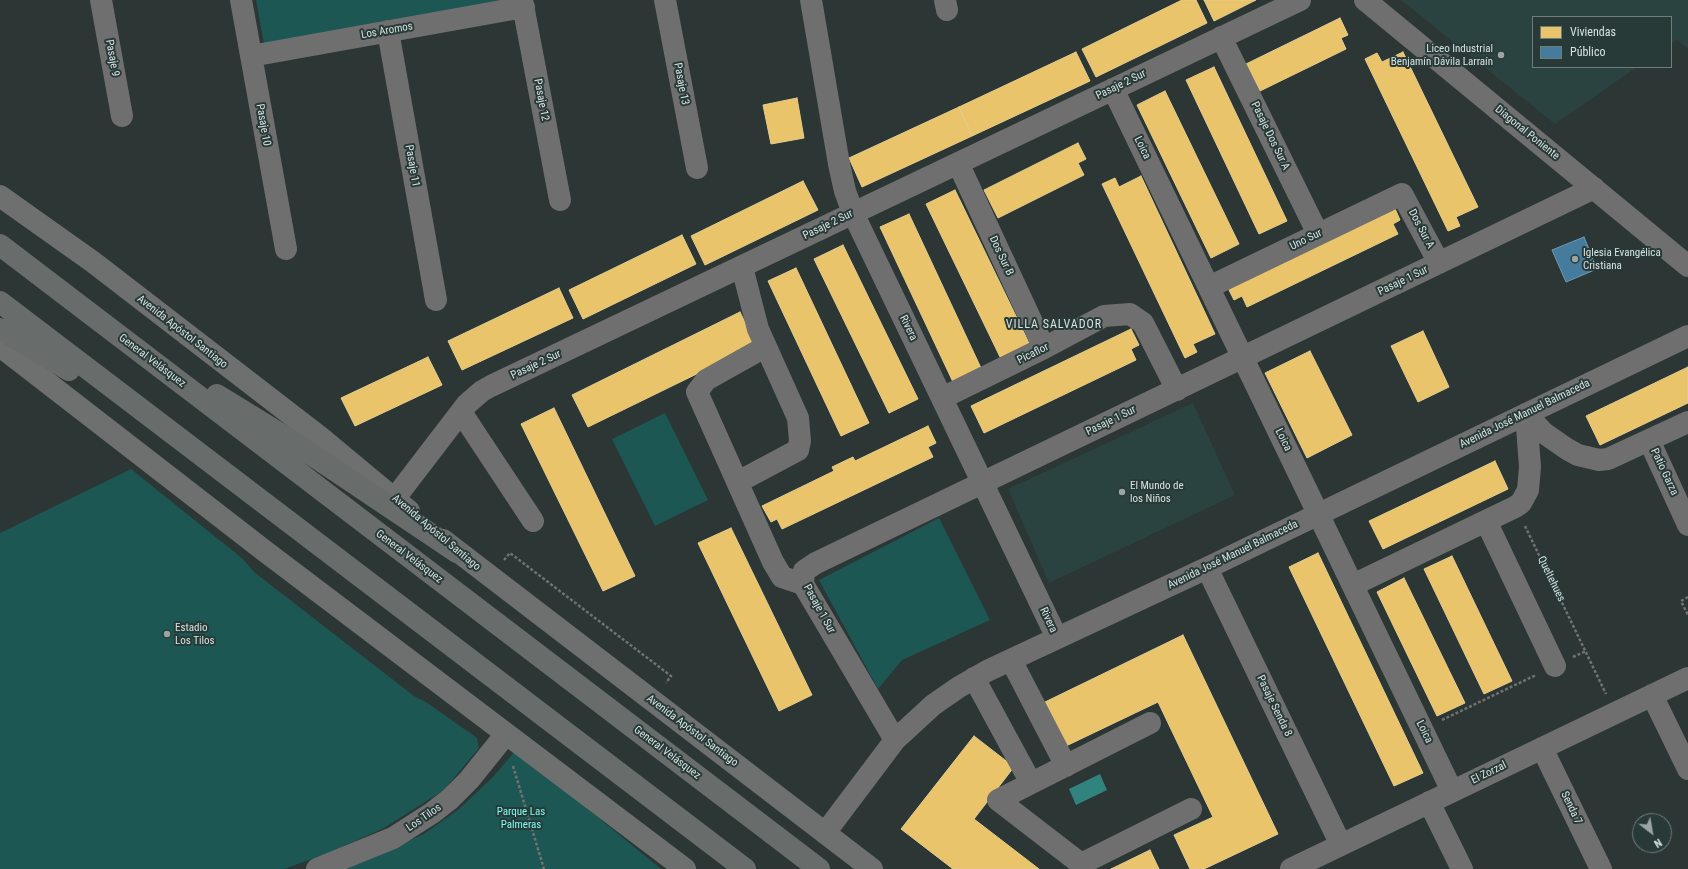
<!DOCTYPE html>
<html>
<head>
<meta charset="utf-8">
<style>
  body { margin:0 }
  #map { position:relative; width:1688px; height:869px; overflow:hidden; background:#2c3634; font-family:"Roboto Condensed",sans-serif }
  canvas { display:block }
  .legend { position:absolute; left:1532px; top:16px; width:140px; height:52px; box-sizing:border-box; background:#283a38; border:1px solid #6e7d7c; margin:0; padding:5px 7px; list-style:none; font-size:12px; color:#d7e2e1 }
  .legend li { display:flex; align-items:center; gap:8px; height:20px }
  .legend b { width:20px; border:1px solid #6e7d7c }
  .north { position:absolute; left:1632px; top:813px; width:40px; height:40px; box-sizing:border-box; background:#283a38; border:1px solid #6e7d7c; border-radius:50%; rotate:149deg; font-size:11px; font-weight:700; line-height:16px; text-align:center; color:#d7e2e1 }
  .north::after { content:''; display:block; margin:auto; width:14px; height:18px; background:#9ba6a4; clip-path:polygon(50% 0,100% 100%,50% 72%,0 100%) }
</style>
</head>
<body>
<div id="map">
<canvas width="1688" height="869"></canvas>
<ul class="legend">
<li><b style="height:11px;background:#e9c46a"></b>Viviendas</li>
<li><b style="height:11px;background:#457b9d"></b>Público</li>
</ul>
<div class="north">N</div>
</div>
<script>
const context = document.querySelector('canvas').getContext('2d');
context.lineJoin = 'round';
function fillPath(path, color) { context.fillStyle = color; context.fill(path, 'evenodd'); }
const poly = rows => new Path2D(rows.map(r => 'M' + r).join(''));
function trace(path, color, width, dash) { context.strokeStyle = color; context.lineWidth = width; context.lineCap = dash ? 'butt' : 'round'; context.setLineDash(dash || []); context.stroke(path); }
function label(font, color, halo, rows, align = 'center') {
  context.font = font + ' "Roboto Condensed",sans-serif'; context.lineWidth = 4; context.setLineDash([]); context.textBaseline = 'middle'; context.strokeStyle = halo; context.fillStyle = color; for (const [text, x, y, turn = 0] of rows) {
    context.save(); context.translate(x, y); context.rotate((+turn || 0) * Math.PI / 180); context.textAlign = isNaN(turn) ? turn : align; if (halo) context.strokeText(text, 0, 0); context.fillText(text, 0, 0); context.restore();
  }
}
const built = poly([
  [1401,0,1688,0,1688,49,1677,40,1671,43,1671,17,1533,17,1533,67,1637,67,1555,124],
  [1193,403,1235,495,1049,583,1008,489]
]);
const green = poly([
  [256,0,505,0,264,44],
  [665,413,708,500,655,526,612,439],
  [131,469,243,559,254,572,414,696,426,702,477,738,479,748,444,790,384,828,331,852,284,869,0,869,0,533],
  [939,518,990,620,902,660,878,689,819,580],
  [516,750,661,869,342,869,424,834,459,809,493,777]
]);
const water = poly([
  [1100,774,1107,790,1076,805,1069,789]
]);
const homes = poly([
  [1182,0,1196,0,1207,23,1096,77,1082,49,1182,0],
  [1204,0,1256,0,1214,21,1204,0],
  [1340,18,1348,35,1341,38,1346,49,1260,91,1246,64,1340,18],
  [1076,52,1090,81,972,136,959,107,1076,52],
  [1403,52,1478,207,1456,217,1460,226,1448,231,1365,59,1377,53,1382,62,1403,52],
  [1214,67,1287,221,1259,234,1186,80,1214,67],
  [1165,91,1239,244,1211,258,1137,105,1165,91],
  [797,98,804,138,771,144,763,105,797,98],
  [959,107,972,136,862,187,849,158,959,107],
  [1078,143,1086,159,1078,163,1084,175,998,218,984,190,1078,143],
  [1141,176,1215,334,1193,344,1197,352,1185,358,1102,184,1115,178,1119,187,1141,176],
  [803,181,818,210,705,265,691,236,803,181],
  [955,190,1030,345,1001,359,926,204,955,190],
  [1393,204,1400,220,1393,224,1398,234,1247,307,1242,296,1234,300,1226,284,1393,204],
  [909,214,981,368,953,382,880,227,909,214],
  [682,235,696,264,583,319,569,290,682,235],
  [843,245,918,399,889,413,814,259,843,245],
  [796,268,869,423,841,436,768,281,796,268],
  [559,288,573,318,462,370,448,341,559,288],
  [740,312,756,345,588,427,572,395,740,312],
  [1131,329,1139,345,1131,349,1136,360,984,433,971,406,1131,329],
  [1423,331,1449,387,1418,402,1391,346,1423,331],
  [1310,351,1352,435,1307,458,1265,373,1310,351],
  [428,357,442,385,355,426,341,398,428,357],
  [1688,367,1688,403,1600,445,1586,416,1688,367],
  [554,408,635,576,603,591,521,424,554,408],
  [928,426,936,443,928,447,933,457,782,529,777,519,771,522,762,506,834,471,832,467,853,457,855,461,928,426],
  [1495,461,1508,489,1383,549,1369,521,1495,461],
  [731,528,812,695,779,711,698,543,731,528],
  [1318,553,1423,773,1394,786,1289,567,1318,553],
  [1452,556,1512,681,1484,694,1424,569,1452,556],
  [1404,578,1465,703,1437,716,1377,592,1404,578],
  [1183,635,1278,834,1204,869,1190,869,1174,835,1213,817,1158,702,1066,746,1045,702,1183,635],
  [974,736,1014,767,974,819,1039,869,953,869,901,829,974,736],
  [1150,850,1159,869,1111,869,1150,850]
]);
const public = poly([
  [1584,237,1597,269,1566,282,1552,250,1584,237]
]);
const path = poly([
  [1525,526,1606,694],
  [504,560,510,553,671,676,666,683],
  [1688,597,1681,601,1688,615],
  [1573,657,1586,651],
  [1442,720,1536,675],
  [513,766,544,869]
]);
const minor = poly([
  [101,0,122,116],
  [241,0,286,249],
  [522,0,560,200],
  [665,0,697,168],
  [811,0,839,164,845,191,853,213,1057,638],
  [945,0,947,10],
  [1365,0,1688,266],
  [388,31,436,300],
  [1221,37,1318,234],
  [251,56,524,7],
  [1113,89,1452,791],
  [958,163,1044,348],
  [1209,287,1402,194,1439,263],
  [765,347,706,380,697,392,773,562,782,577,803,584],
  [942,398,1044,348,1104,316,1130,314,1143,323,1177,390],
  [461,412,533,521],
  [1526,414,1544,433,1567,449,1578,455,1599,460,1608,459,1688,422],
  [1649,440,1688,525],
  [738,482,798,450,800,441,798,418,758,329,742,267],
  [395,498,467,404,482,391,491,386,1300,0],
  [1486,521,1555,666],
  [1207,568,1341,845],
  [1353,585,1515,507,1521,503,1528,490,1530,467,1526,414],
  [1011,660,1066,766],
  [974,678,1031,783],
  [1652,695,1688,769],
  [1150,723,998,800,1081,864,1191,809],
  [895,740,803,584,804,571,816,563,1594,188],
  [1542,748,1601,869],
  [1429,802,1462,869],
  [825,833,895,740,933,705,959,687,987,671,1207,568,1688,336],
  [317,869,393,838,432,813,450,799,469,780,506,734],
  [1291,869,1688,678]
]);
const major = poly([
  [0,196,93,262,320,437,409,511],
  [0,346,266,552,685,869],
  [443,540,872,869]
]);
const highway = poly([
  [0,245,819,869],
  [0,302,745,869],
  [0,329,69,370],
  [217,395,287,438,457,552]
]);
const markers = [
  [1501,55,4,"#9ba6a4"],
  [1575,259,4,"#9ba6a4"],
  [1122,492,4,"#9ba6a4"],
  [167,634,4,"#9ba6a4"]
];
const streetNames = [
  ["Los Aromos",387,31,-10],
  ["Pasaje 9",112,58,80],
  ["Pasaje 13",681,84,79],
  ["Pasaje 2 Sur",1121,85,-26],
  ["Pasaje 12",541,100,79],
  ["Pasaje 10",263,125,80],
  ["Diagonal Poniente",1527,133,39],
  ["Pasaje Dos Sur A",1270,136,64],
  ["Loica",1142,148,64],
  ["Pasaje 11",412,166,80],
  ["Pasaje 2 Sur",828,225,-26],
  ["Dos Sur A",1421,229,62],
  ["Uno Sur",1306,240,-26],
  ["Dos Sur B",1001,256,65],
  ["Pasaje 1 Sur",1403,281,-26],
  ["Rivera",908,328,64],
  ["Avenida Apóstol Santiago",182,332,38],
  ["Picaflor",1033,354,-26],
  ["General Velásquez",152,361,37],
  ["Pasaje 2 Sur",536,365,-25],
  ["Avenida José Manuel Balmaceda",1525,414,-26],
  ["Pasaje 1 Sur",1111,421,-26],
  ["Loica",1283,440,64],
  ["Patio Garza",1664,472,65],
  ["Avenida Apóstol Santiago",436,533,40],
  ["Avenida José Manuel Balmaceda",1233,555,-26],
  ["General Velásquez",409,557,37],
  ["Queltehues",1551,579,64],
  ["Pasaje 1 Sur",819,609,61],
  ["Rivera",1048,620,65],
  ["Pasaje Senda 8",1274,706,64],
  ["Avenida Apóstol Santiago",692,731,37],
  ["Loica",1424,732,64],
  ["General Velásquez",667,753,37],
  ["El Zorzal",1489,773,-26],
  ["Senda 7",1571,808,64],
  ["Los Tilos",424,818,-35]
];
const poiNames = [
  ["Liceo Industrial",1493,49,"right"],
  ["Benjamín Dávila Larraín",1493,62,"right"],
  ["Iglesia Evangélica",1583,253],
  ["Cristiana",1583,266],
  ["El Mundo de",1130,486],
  ["los Niños",1130,499],
  ["Estadio",175,628],
  ["Los Tilos",175,641]
];
const parkNames = [
  ["Parque Las",521,812],
  ["Palmeras",521,825]
];
const neighbourhoodNames = [
  ["VILLA SALVADOR",1054,325]
];
fillPath(built, '#2a4341');
fillPath(green, '#1c5753');
fillPath(water, '#31837e');
fillPath(homes, '#e9c46a');
trace(homes, '#e4cd8e', 1);
fillPath(public, '#457b9d');
trace(public, '#719ab1', 1);
trace(path, '#707271', 2.5, [3, 2]);
trace(minor, '#6e6f6e', 22);
trace(major, '#6d706f', 22);
trace(highway, '#686d6b', 22);
for (const [x, y, r, color] of markers) { const dot = new Path2D(); dot.arc(x, y, r, 0, 2 * Math.PI); context.fillStyle = color; context.fill(dot); trace(dot, '#283a38', 1.5); }
label('11px', '#d7e2e1', '#283a38', streetNames);
label('11px', '#d7e2e1', '#283a38', poiNames, 'left');
label('11px', '#7cfaf0', '#283a38', parkNames);
context.letterSpacing = '1px';
label('12px', '#d7e2e1', '#283a38', neighbourhoodNames);
context.letterSpacing = '0px';
</script>
</body>
</html>
